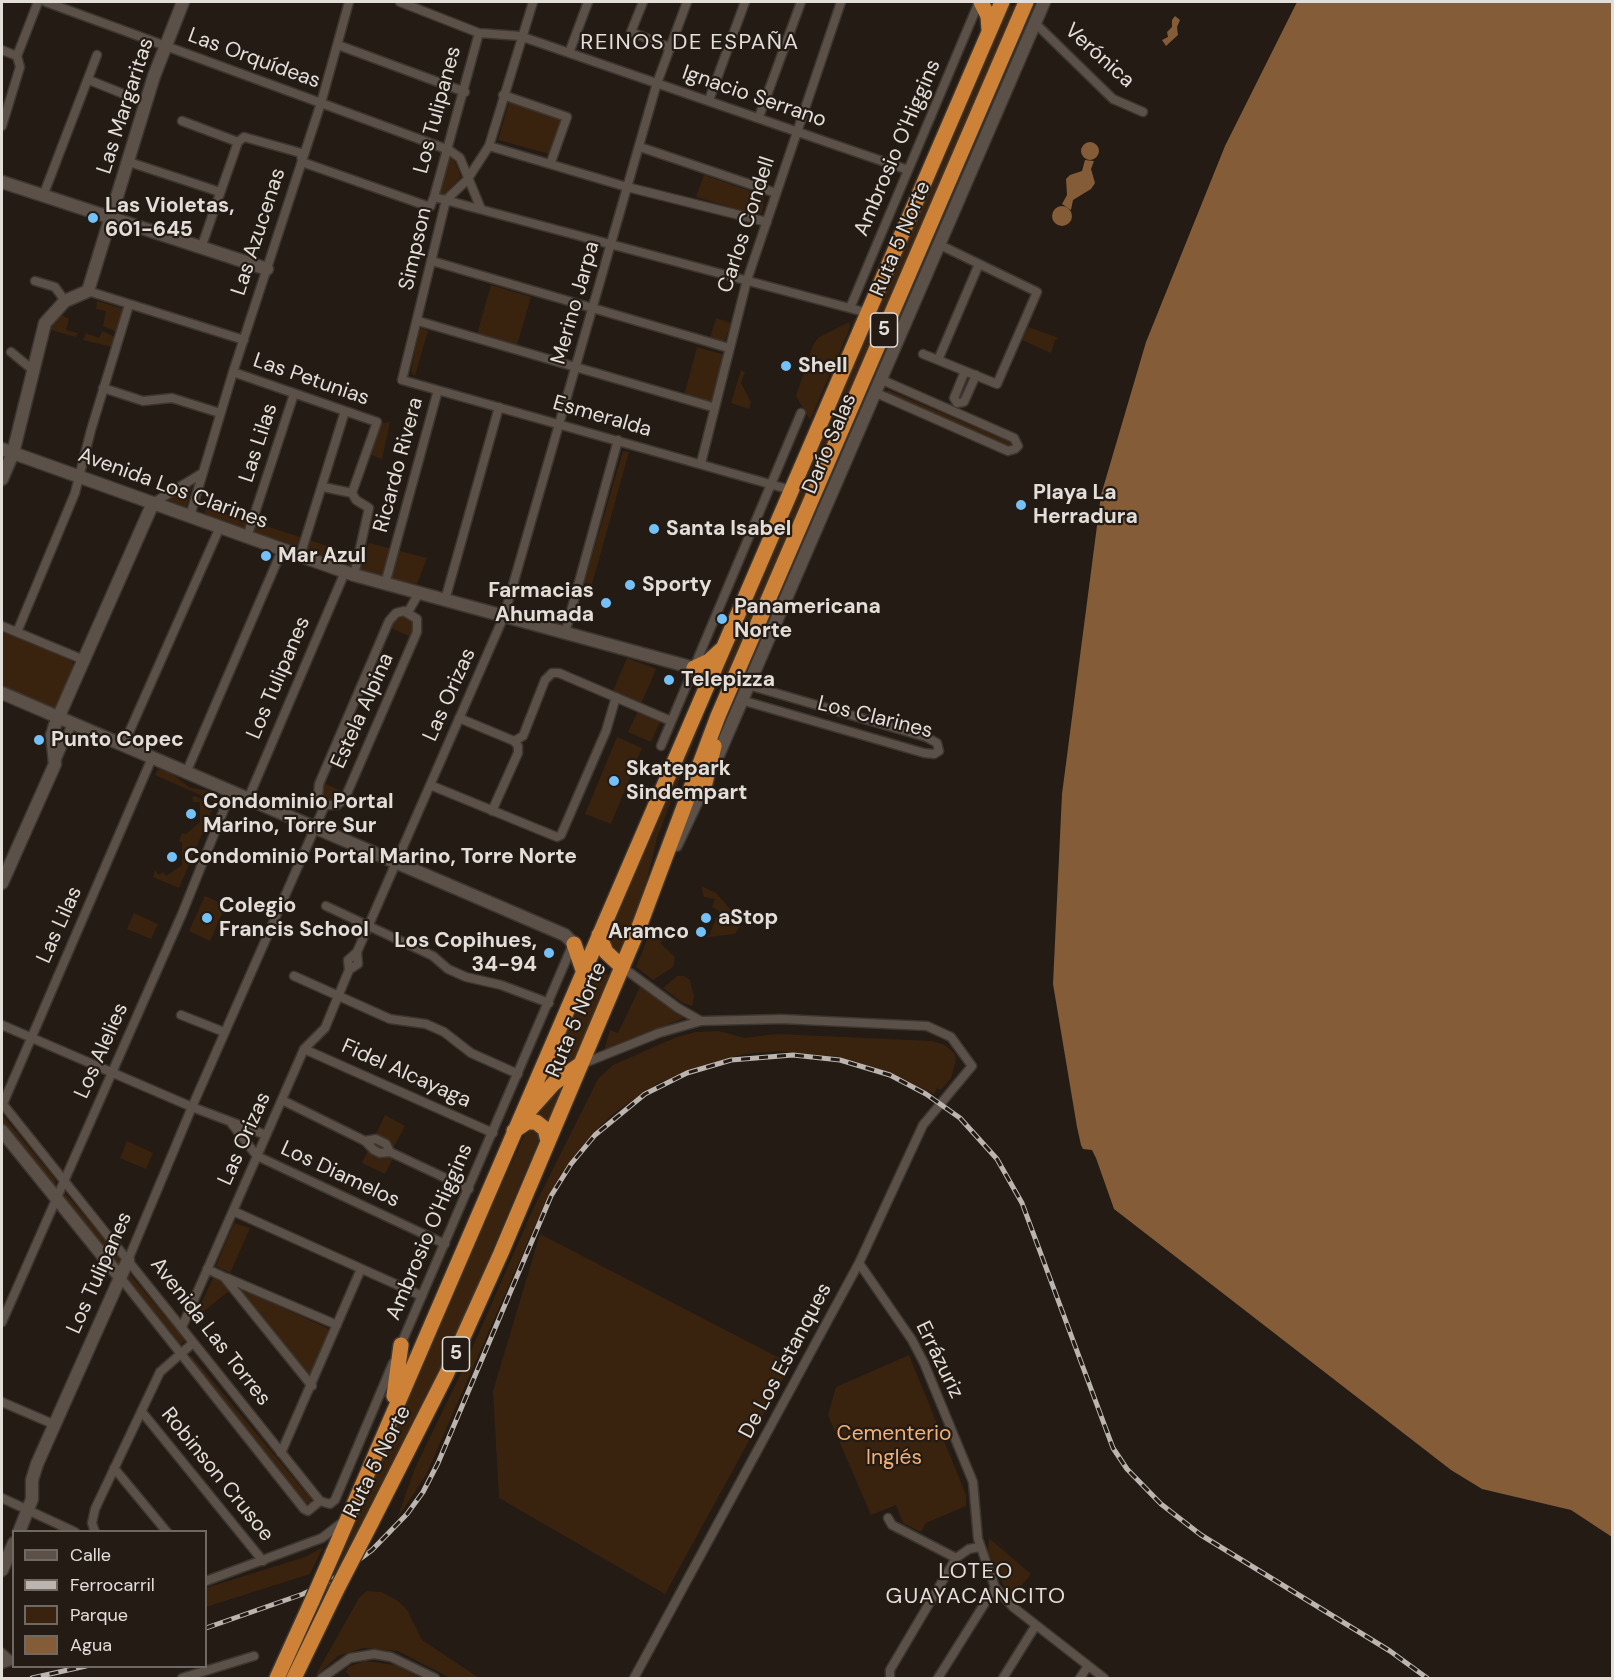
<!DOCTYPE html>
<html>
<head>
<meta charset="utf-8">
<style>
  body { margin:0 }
  #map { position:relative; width:1614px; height:1680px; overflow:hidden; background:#231b14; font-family:"DM Sans",sans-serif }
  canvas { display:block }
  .frame { position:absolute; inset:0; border:3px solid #e4ded9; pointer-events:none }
  .legend { position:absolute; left:12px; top:1530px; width:195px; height:138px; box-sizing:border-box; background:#231b14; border:2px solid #706963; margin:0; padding:8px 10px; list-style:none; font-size:18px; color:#e4ded9 }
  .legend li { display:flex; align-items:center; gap:12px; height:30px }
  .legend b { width:30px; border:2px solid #706963 }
</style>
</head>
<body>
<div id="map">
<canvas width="1614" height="1680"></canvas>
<div class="frame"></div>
<ul class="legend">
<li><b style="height:8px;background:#5b5149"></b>Calle</li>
<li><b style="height:8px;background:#bbb4af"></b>Ferrocarril</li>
<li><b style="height:16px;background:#3a230e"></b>Parque</li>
<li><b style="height:16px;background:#855c38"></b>Agua</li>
</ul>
</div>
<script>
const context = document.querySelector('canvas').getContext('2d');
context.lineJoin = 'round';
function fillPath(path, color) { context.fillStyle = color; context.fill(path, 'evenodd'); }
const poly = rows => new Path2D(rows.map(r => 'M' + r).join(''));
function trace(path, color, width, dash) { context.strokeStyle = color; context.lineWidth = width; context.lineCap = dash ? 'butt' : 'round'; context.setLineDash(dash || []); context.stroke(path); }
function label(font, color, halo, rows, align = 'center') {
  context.font = font + ' "DM Sans",sans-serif'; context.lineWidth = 4.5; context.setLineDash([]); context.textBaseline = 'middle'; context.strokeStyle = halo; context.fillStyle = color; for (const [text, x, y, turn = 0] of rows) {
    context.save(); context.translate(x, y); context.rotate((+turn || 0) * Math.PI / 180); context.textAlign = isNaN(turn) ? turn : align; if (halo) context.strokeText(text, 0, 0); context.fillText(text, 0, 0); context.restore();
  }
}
const green = poly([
  [1019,4,724,685,723,685,718,673,1006,8],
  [510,99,566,118,553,155,498,140],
  [449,156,455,162,461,177,444,195,439,194],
  [704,175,764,196,762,213,756,215,696,197],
  [491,285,531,297,517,345,477,334],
  [97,301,124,309,117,332,103,326,106,311,96,309],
  [58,313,69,319,66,330,78,333,76,337,48,329],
  [716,318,731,323,724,343,710,338],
  [849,322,850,328,810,420,796,396,813,345,818,338],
  [420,327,428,331,415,375,413,375,411,371],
  [1028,327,1059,338,1055,340,1051,353,1022,340],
  [102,331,115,337,112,347,83,340,86,333,99,338],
  [697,347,725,355,712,404,684,396],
  [741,370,745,372,741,383,751,402,749,409,731,403],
  [888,390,1012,443,1014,445,1010,448,884,393],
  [390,422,382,459,369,454,378,424],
  [623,451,629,452,592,584,584,583],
  [192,486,185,511,163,503,178,494],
  [207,505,246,522,260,524,364,558,369,543,427,558,417,584,356,572,204,515],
  [401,613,414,618,414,638,388,627],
  [2,630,72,661,74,667,57,707,52,709,2,688],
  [627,658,656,669,641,704,613,691],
  [712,694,657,838,642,900,623,950,613,952,608,940,609,933],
  [638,711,661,720,651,742,628,732],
  [617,737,642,748,611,824,585,814],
  [158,769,171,773,189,787,208,791,217,794,218,798,216,802,155,775],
  [322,782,345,793,342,799,328,804,321,795],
  [195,796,211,803,213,808,179,888,153,877,155,870,159,875,163,872,166,876,182,865,182,843,179,841,182,833,186,834,200,822,200,802,193,802,192,797],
  [701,886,716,893,737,917,740,926,735,934,708,937,690,930,709,936,719,911,712,907,715,899,704,897],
  [205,896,226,905,210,941,189,931],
  [134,913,158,924,151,939,127,929],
  [657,932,666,937,660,943,675,957,673,967,653,980,636,967,649,935],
  [593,965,612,977,577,1060,544,1084,538,1083],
  [677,976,684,976,690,980,694,997,692,1006,683,1003,663,988],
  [640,987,684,1018,604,1051,610,1030,618,1033],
  [719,1031,744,1038,777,1034,932,1041,945,1045,955,1054,956,1060,951,1078,941,1090,937,1088,934,1094,885,1071,841,1057,777,1051,744,1054,711,1063,658,1083,614,1113,593,1133,561,1173,533,1230,426,1475,397,1519,415,1468,464,1367,533,1209,598,1079,613,1065,677,1037,696,1032],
  [572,1076,549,1126,532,1117,542,1103],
  [385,1115,405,1126,391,1152,393,1158,385,1174,362,1163],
  [3,1116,55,1179,56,1186,52,1185,2,1123],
  [533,1128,541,1135,457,1333,288,1678,282,1678,449,1296,527,1130],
  [127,1141,153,1153,146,1169,120,1158],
  [65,1193,119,1257,121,1264,118,1265,64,1199],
  [234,1223,250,1228,230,1273,216,1266],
  [540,1234,791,1364,665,1594,499,1498,493,1391],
  [127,1271,184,1339,183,1343,180,1344,125,1275],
  [213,1278,221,1282,229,1291,194,1319],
  [235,1286,327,1328,329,1332,312,1374,307,1375],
  [191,1355,311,1499,310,1503,305,1503,191,1358],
  [909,1355,966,1495,966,1506,926,1523,921,1532,903,1523,896,1505,871,1515,828,1415,836,1387],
  [989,1538,1031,1574,1013,1596,1006,1591,988,1552],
  [323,1547,310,1574,206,1607,206,1588,305,1557],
  [367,1591,381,1592,398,1601,407,1610,422,1640,479,1678,450,1678,398,1651,363,1648,338,1656,314,1678,359,1598],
  [365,1661,395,1665,421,1678,351,1678,346,1672,348,1667]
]);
const water = poly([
  [1297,2,1612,2,1612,1537,1571,1510,1482,1489,1451,1470,1114,1209,1096,1158,1092,1150,1083,1149,1081,1145,1077,1127,1053,984,1062,794,1101,495,1146,342,1225,146],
  [1175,16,1180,20,1177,27,1178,35,1166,46,1162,40,1168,37,1167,32,1172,27,1172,20],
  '1081 151a9 9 0 1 1 18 0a9 9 0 1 1-18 0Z',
  [1085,160,1094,161,1091,169,1095,183,1091,189,1073,200,1071,210,1062,204,1067,195,1066,179,1070,175,1082,171],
  '1052 216a10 10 0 1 1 20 0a10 10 0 1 1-20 0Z'
]);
const street = poly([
  [46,2,449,150,460,158,481,209],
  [400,2,479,33,520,36,908,170],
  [533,2,489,146,467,180,446,200,402,380,791,490],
  [643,2,631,32,671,48],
  [1034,22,1113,99,1143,112],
  [338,45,465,92],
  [2,50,17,56],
  [569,53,588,2],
  [89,80,146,103],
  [503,95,567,117,551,162],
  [709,100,745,2],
  [759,117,801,2],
  [182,121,238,142],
  [2,126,20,67,17,56,38,2],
  [238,142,244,137,301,153,302,162,430,207,434,197,868,313],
  [489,146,627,187,767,222],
  [640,147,776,193],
  [129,162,220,192],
  [43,196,97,55],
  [434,197,479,33],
  [201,248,238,142],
  [432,261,729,348],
  [35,281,55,287,65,301],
  [88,291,244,340],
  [850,308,979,2],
  [418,321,709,406],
  [11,352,34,371],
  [923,354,997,384,1037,292,938,244],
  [938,360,979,264],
  [233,372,377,422,352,493],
  [103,388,143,401,172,398,220,413],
  [874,392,1008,451,1015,449,1018,446,1014,438,880,379],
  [957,403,964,402,976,375],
  [957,403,954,398,965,371],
  [701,463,747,280,841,2],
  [323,487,352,493,356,500,369,508,354,575],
  [153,503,201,474],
  [190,516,233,372,321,103,349,2],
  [247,537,294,394],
  [300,556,345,411],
  [385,584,438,390],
  [445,600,499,407],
  [404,611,417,619,417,632,345,798,337,805,325,805,318,797,319,784,389,621,396,613,404,611],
  [408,612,419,593],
  [2,626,84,660],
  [17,632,75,493,91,430,129,305],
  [565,633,618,440],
  [741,700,924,753,934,754,939,751,937,743,926,737,748,685],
  [459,718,514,741,523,736,545,680,552,673,559,673,671,721],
  [123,746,220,527],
  [661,746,801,413],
  [56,761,72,724],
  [186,773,282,550],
  [430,785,557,837,561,835,606,731,616,697],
  [248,799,345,572],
  [492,811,518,753,518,746,514,741],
  [326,906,433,956,448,969,466,977,501,985,549,1003],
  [622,967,678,1008,701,1021,782,1019,927,1026,951,1037,972,1066,923,1125,859,1263,634,1678],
  [349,970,348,960,357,952,504,616,657,83,687,2],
  [294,976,390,1019,426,1024,444,1032,471,1053,518,1074],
  [181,1015,224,1032],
  [2,1025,192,1107,266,1135],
  [304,1049,493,1133],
  [582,1064,659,1033,701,1021],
  [282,1100,365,1141,374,1150,380,1153,390,1152,469,1189],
  [2,1103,320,1501],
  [2,1106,152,758],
  [232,1124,257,1156,445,1244],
  [365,1141,376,1139,386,1144,390,1152],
  [233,1211,422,1296],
  [128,1260,192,1107,325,805],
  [859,1263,912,1340,924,1363,973,1482,978,1539,995,1587,1013,1607,1104,1678],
  [207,1269,224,1277,312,1386],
  [120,1277,304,1509,308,1511,320,1501],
  [227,1278,337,1325],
  [2,1322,182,914,231,792],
  [182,1327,304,1049,325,1028,349,970,358,964,357,952],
  [399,1349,573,944],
  [2,1402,53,1424],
  [142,1412,263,1561],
  [281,1453,361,1269],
  [114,1468,167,1532],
  [2,1498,75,1532],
  [320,1501,330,1504,335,1500,393,1363],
  [888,1518,892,1525,956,1558],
  [95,1532,92,1523,95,1509,160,1372,193,1343],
  [206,1581,322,1538,344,1521],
  [2,1653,9,1659],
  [2,1664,14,1660],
  [182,1678,254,1656],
  [322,1678,350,1658,374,1654,391,1657,435,1678],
  [890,1678,890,1670,956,1558,969,1549,980,1547],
  [938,1678,995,1587],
  [1003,1678,1036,1625],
  [1080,1678,1088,1666]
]);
const secondary = poly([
  [2,182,267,269],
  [2,449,354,575,694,668,711,677],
  [2,479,13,453,45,323,65,301,88,291,154,76,183,2],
  [2,693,565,935,574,944],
  [716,760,1044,2],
  [676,845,707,779],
  [2,883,55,764,52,735,55,725,153,503],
  [2,1131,120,1277],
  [19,1532,32,1499,32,1480,37,1464,128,1260],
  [2,1570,14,1543]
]);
const highway = poly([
  [981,2,988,16,989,30],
  [694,668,709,661,721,650],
  [704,787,714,746],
  [599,935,606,952,622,967],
  [574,944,583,970],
  [528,1112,554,1083,581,1064],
  [514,1131,527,1122,536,1122,545,1129,548,1141],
  [394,1396,401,1345],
  [370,1525,446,1375,501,1253,639,927,718,716,1026,2],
  [333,1553,1002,2],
  [277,1678,312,1601],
  [294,1678,337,1589]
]);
const rail = poly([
  [206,1628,303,1594,332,1580,372,1550,407,1514,423,1492,438,1463,551,1196,571,1164,595,1135,645,1094,687,1073,731,1060,793,1055,840,1060,890,1075,926,1094,960,1118,997,1159,1022,1203,1113,1448,1127,1469,1161,1504,1201,1535,1390,1651,1427,1678],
  [32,1678,86,1666]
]);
const highwayBridge = poly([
  [337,1589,370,1525],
  [312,1601,333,1553]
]);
const markers = [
  [93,218,6,"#73c1f6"],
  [786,366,6,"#73c1f6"],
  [1021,505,6,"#73c1f6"],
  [654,529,6,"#73c1f6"],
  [266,556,6,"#73c1f6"],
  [630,585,6,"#73c1f6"],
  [606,603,6,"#73c1f6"],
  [722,619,6,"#73c1f6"],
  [669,680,6,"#73c1f6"],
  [39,740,6,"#73c1f6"],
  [614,781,6,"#73c1f6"],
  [191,814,6,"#73c1f6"],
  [172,857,6,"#73c1f6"],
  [207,918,6,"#73c1f6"],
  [706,918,6,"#73c1f6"],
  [701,932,6,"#73c1f6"],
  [549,953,6,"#73c1f6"]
];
const shields = [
  [884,330,27],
  [456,1354,27]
];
const shieldNames = [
  ["5",884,330],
  ["5",456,1354]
];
const streetNames = [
  ["Verónica",1099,56,42],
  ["Las Orquídeas",254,59,20],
  ["Ignacio Serrano",754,97,19],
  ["Las Margaritas",126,106,-72],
  ["Los Tulipanes",438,110,-75],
  ["Ambrosio O'Higgins",898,148,-67],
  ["Carlos Condell",747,225,-72],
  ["Las Azucenas",259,232,-72],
  ["Ruta 5 Norte",901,239,-67],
  ["Simpson",416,249,-77],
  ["Merino Jarpa",576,303,-74],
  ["Las Petunias",311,380,19],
  ["Esmeralda",602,417,16],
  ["Las Lilas",259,443,-72],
  ["Darío Salas",830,444,-67],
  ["Ricardo Rivera",399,465,-75],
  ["Avenida Los Clarines",173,489,20],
  ["Los Tulipanes",279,678,-67],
  ["Las Orizas",450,695,-66],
  ["Estela Alpina",363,711,-66],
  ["Los Clarines",875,718,14],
  ["Las Lilas",60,925,-66],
  ["Ruta 5 Norte",577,1020,-67],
  ["Los Alelies",102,1051,-66],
  ["Fidel Alcayaga",406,1074,24],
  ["Las Orizas",245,1139,-66],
  ["Los Diamelos",340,1175,25],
  ["Ambrosio O'Higgins",430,1232,-67],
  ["Los Tulipanes",100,1273,-66],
  ["Avenida Las Torres",210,1332,52],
  ["Errázuriz",939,1360,64],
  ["De Los Estanques",786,1361,-62],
  ["Ruta 5 Norte",378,1462,-63],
  ["Robinson Crusoe",217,1475,51]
];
const poiNames = [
  ["Las Violetas,",105,206],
  ["601-645",105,230],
  ["Shell",798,366],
  ["Playa La",1033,493],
  ["Herradura",1033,517],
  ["Santa Isabel",666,529],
  ["Mar Azul",278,556],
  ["Sporty",642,585],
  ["Farmacias",594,591,"right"],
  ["Ahumada",594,615,"right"],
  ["Panamericana",734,607],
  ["Norte",734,631],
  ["Telepizza",681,680],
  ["Punto Copec",51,740],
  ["Skatepark",626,769],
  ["Sindempart",626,793],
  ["Condominio Portal",203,802],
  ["Marino, Torre Sur",203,826],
  ["Condominio Portal Marino, Torre Norte",184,857],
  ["Colegio",219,906],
  ["Francis School",219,930],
  ["aStop",718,918],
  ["Aramco",689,932,"right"],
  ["Los Copihues,",537,941,"right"],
  ["34-94",537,965,"right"]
];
const parkNames = [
  ["Cementerio",894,1434],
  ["Inglés",894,1458]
];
const neighbourhoodNames = [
  ["REINOS DE ESPAÑA",690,43],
  ["LOTEO",976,1572],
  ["GUAYACANCITO",976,1597]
];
fillPath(green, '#3a230e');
fillPath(water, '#855c38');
trace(street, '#3c3631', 11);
trace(secondary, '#3c3631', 15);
trace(highway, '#3c3631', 18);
trace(street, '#5b5149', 8);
trace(secondary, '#5b5149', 12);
trace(highway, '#ce8237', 15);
trace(rail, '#bbb4af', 5);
trace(rail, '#231b14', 3, [9]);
trace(highwayBridge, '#3c3631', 18, []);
trace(highwayBridge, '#ce8237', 15);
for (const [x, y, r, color] of markers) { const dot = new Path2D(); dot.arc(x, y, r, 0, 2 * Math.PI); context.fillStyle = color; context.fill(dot); trace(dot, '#231b14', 2); }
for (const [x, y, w] of shields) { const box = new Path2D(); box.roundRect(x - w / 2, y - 17, w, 34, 4.5); context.fillStyle = '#231b14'; context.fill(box); trace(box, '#e4ded9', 1.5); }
label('bold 20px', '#e4ded9', null, shieldNames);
label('21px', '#e4ded9', '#231b14', streetNames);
label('bold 21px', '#e4ded9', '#231b14', poiNames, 'left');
label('21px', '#f1b178', '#231b14', parkNames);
context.letterSpacing = '1.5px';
label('22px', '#e4ded9', '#231b14', neighbourhoodNames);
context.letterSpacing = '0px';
</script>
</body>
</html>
